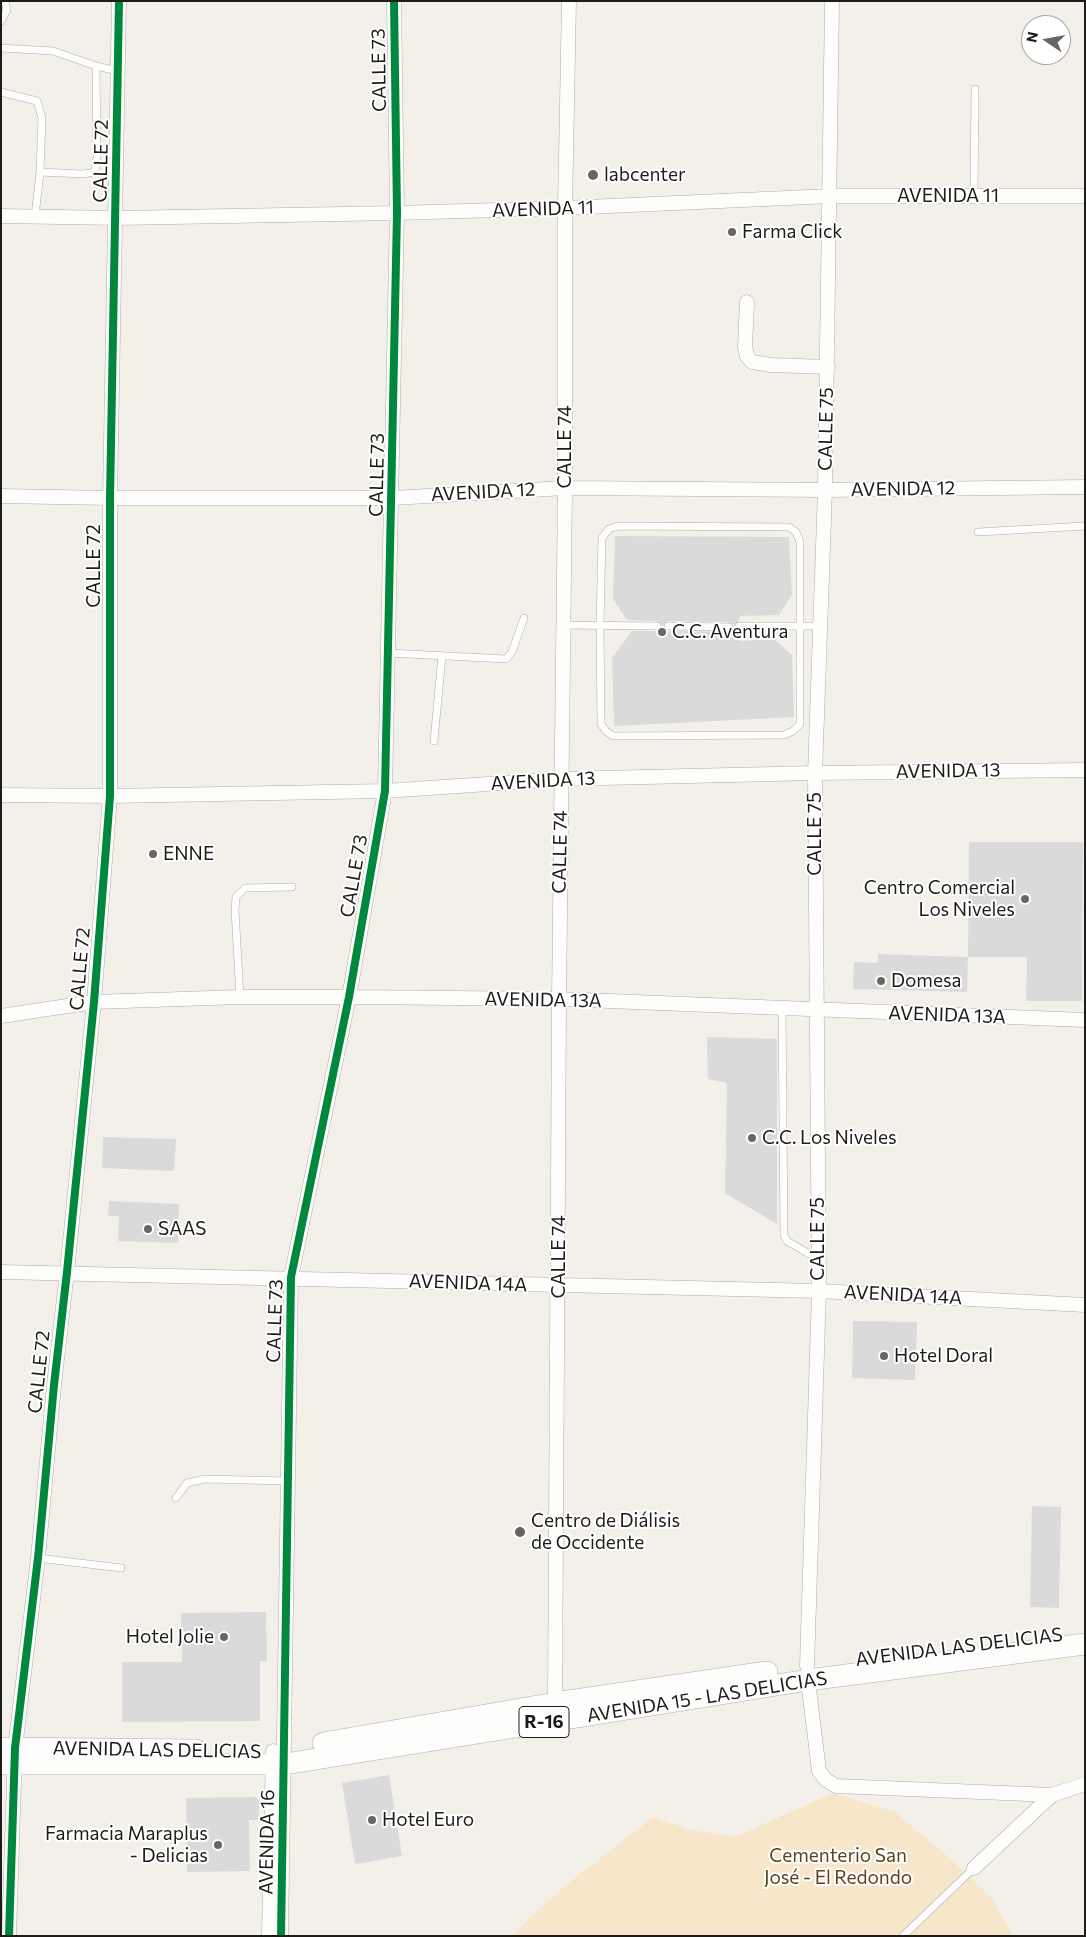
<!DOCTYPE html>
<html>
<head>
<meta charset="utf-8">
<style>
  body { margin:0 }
  #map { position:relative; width:1086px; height:1937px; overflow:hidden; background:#f3f0ea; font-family:Commissioner,sans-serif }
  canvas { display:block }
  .frame { position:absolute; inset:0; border:2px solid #1e1c18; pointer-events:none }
  .north { position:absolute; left:1021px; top:15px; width:50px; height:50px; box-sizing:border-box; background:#fff; border:1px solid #a5a4a3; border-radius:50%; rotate:282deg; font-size:14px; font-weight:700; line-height:20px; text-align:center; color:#1e1c18 }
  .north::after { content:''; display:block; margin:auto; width:18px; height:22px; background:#696662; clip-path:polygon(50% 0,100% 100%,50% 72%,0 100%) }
</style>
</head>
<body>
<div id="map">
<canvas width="1086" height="1937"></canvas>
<div class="frame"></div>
<div class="north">N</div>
</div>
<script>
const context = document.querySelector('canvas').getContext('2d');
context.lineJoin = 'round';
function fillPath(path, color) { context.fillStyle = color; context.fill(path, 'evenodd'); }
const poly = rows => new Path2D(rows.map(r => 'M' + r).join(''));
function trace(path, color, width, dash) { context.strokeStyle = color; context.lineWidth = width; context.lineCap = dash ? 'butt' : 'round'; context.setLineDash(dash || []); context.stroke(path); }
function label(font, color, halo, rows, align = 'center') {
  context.font = font + ' Commissioner,sans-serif'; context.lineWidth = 4; context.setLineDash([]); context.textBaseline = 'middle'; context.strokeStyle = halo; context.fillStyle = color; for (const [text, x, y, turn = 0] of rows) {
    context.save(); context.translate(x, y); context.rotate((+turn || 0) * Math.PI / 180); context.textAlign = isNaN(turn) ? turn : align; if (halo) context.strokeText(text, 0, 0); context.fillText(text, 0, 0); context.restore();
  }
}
const green = poly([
  [833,1793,895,1812,945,1854,991,1897,1013,1936,511,1936,561,1889,653,1817,692,1830,735,1837]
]);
const building = poly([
  [615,536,789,537,792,595,779,615,740,616,739,621,734,625,729,622,668,621,663,626,668,631,729,632,734,628,739,631,739,641,774,639,792,655,794,717,614,726,612,658,632,631,657,631,662,626,657,621,627,620,613,599],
  [969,842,1083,842,1082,1001,1026,1001,1027,957,968,957],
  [878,954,968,957,967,992,853,989,854,962,878,963],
  [707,1037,777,1039,777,1224,725,1193,727,1083,708,1079],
  [103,1137,176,1139,174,1171,102,1168],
  [109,1201,179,1204,178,1243,118,1241,119,1216,108,1216],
  [853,1321,917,1322,915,1380,852,1378],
  [1032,1506,1061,1507,1059,1608,1030,1607],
  [266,1612,267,1661,260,1661,260,1721,122,1722,122,1662,182,1662,181,1613],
  [389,1775,402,1856,355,1864,342,1783],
  [255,1797,259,1801,259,1820,249,1820,250,1871,187,1872,186,1798]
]);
const lane = poly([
  [1,21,7,10,5,1],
  [1,48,53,51,96,66,118,71],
  [1,92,37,101,42,118,40,172,35,216],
  [40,172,83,174,95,172,97,157,96,66],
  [974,196,975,89],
  [618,526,789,527,796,532,800,542,800,724,793,731,784,735,613,736,606,731,601,724,600,626,602,538,609,529,618,526],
  [978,532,1085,526],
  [563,625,657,626],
  [668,626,729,627],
  [739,626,820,626],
  [389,653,506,659,512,652,524,618],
  [434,741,442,656],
  [240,997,235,910,236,897,245,888,292,887],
  [782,1008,784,1235,787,1241,818,1259],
  [176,1498,187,1483,205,1479,288,1481],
  [38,1558,121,1568],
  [903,1936,974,1868]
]);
const street = poly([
  [1,216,117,218,397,213,565,208,831,196,1085,196],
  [747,302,745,347,747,356,752,362,771,365,828,367],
  [1,496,110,498,393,498,565,488,825,490,1085,487],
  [1,795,110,796,385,791,561,779,815,773,1085,770],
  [1,1016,94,1002,240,997,349,997,559,999,1085,1020],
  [1,1272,819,1291,1085,1305],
  [807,1666,819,1291,815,773,825,490,832,1],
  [808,1680,819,1771,826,1780,836,1786,1052,1795,1085,1784],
  [555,1703,559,999,565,488,565,208,569,1],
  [974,1868,1052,1795],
  [9,1936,15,1748,38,1558,54,1385,67,1272,94,1002,110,796,110,498,119,1],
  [269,1936,273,1751],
  [281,1936,291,1277,349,997,385,791,397,213,394,1]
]);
const primary = poly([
  [323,1743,555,1703,767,1672],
  [1,1748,196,1750],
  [1,1764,285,1764,808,1680,1085,1644]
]);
const cycleway = poly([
  [9,1936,15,1748,38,1558,54,1385,67,1272,94,1002,110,796,110,498,119,1],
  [281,1936,291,1277,349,997,385,791,397,213,394,1]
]);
const markers = [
  [593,175,6,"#696662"],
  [732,232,5,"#696662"],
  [662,632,5,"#696662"],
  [153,854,5,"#696662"],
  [1025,899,5,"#696662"],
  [881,981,5,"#696662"],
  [752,1138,5,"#696662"],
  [148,1229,5,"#696662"],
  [884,1356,5,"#696662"],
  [520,1532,6,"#696662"],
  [224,1637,5,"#696662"],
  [372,1820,5,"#696662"],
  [218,1845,5,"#696662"]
];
const shields = [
  [544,1722,50]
];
const shieldNames = [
  ["R-16",544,1722]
];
const streetNames = [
  ["CALLE 73",379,70,-91],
  ["CALLE 72",101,161,-89],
  ["AVENIDA 11",948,196],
  ["AVENIDA 11",543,209,-2],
  ["CALLE 75",826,429,-89],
  ["CALLE 74",565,447,-90],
  ["CALLE 73",377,475,-89],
  ["AVENIDA 12",903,489,-1],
  ["AVENIDA 12",483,492,-3],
  ["CALLE 72",94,566,-90],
  ["AVENIDA 13",948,771,-1],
  ["AVENIDA 13",543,781,-3],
  ["CALLE 75",815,834,-90],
  ["CALLE 74",560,852,-89],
  ["CALLE 73",354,876,-80],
  ["CALLE 72",80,969,-85],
  ["AVENIDA 13A",543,1000,1],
  ["AVENIDA 13A",947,1015,2],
  ["CALLE 75",818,1239,-90],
  ["CALLE 74",559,1257,-90],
  ["AVENIDA 14A",468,1283,2],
  ["AVENIDA 14A",903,1295,3],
  ["CALLE 73",275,1321,-88],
  ["CALLE 72",39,1372,-84],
  ["AVENIDA LAS DELICIAS",959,1647,-7],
  ["AVENIDA 15 - LAS DELICIAS",707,1697,-9],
  ["AVENIDA LAS DELICIAS",157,1750,1],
  ["AVENIDA 16",267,1842,-89]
];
const poiNames = [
  ["labcenter",604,175],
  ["Farma Click",742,232],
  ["C.C. Aventura",672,632],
  ["ENNE",163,854],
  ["Centro Comercial",1015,888,"right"],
  ["Los Niveles",1015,910,"right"],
  ["Domesa",891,981],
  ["C.C. Los Niveles",762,1138],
  ["SAAS",158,1229],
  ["Hotel Doral",894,1356],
  ["Centro de Diálisis",531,1521],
  ["de Occidente",531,1543],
  ["Hotel Jolie",214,1637,"right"],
  ["Hotel Euro",382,1820],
  ["Farmacia Maraplus",208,1834,"right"],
  ["- Delicias",208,1856,"right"]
];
const parkNames = [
  ["Cementerio San",838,1856],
  ["José - El Redondo",838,1878]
];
fillPath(green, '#f8e6ca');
fillPath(building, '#dadada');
trace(lane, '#afada9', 8);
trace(street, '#afada9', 15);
trace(primary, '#afada9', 22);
trace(lane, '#fdfdfc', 7);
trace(street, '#fdfdfc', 14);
trace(primary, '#fdfdfc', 21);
trace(cycleway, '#00873e', 8);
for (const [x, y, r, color] of markers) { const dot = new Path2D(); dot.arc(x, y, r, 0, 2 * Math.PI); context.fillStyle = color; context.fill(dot); trace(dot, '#fff', 2); }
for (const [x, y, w] of shields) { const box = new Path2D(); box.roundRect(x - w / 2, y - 15.5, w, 31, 4); context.fillStyle = '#fff'; context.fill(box); trace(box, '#1e1c18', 1); }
label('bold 18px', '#1e1c18', null, shieldNames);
label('19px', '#1e1c18', '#fff', streetNames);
label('19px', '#1e1c18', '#fff', poiNames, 'left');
label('19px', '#5b441d', '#fff', parkNames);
</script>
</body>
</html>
